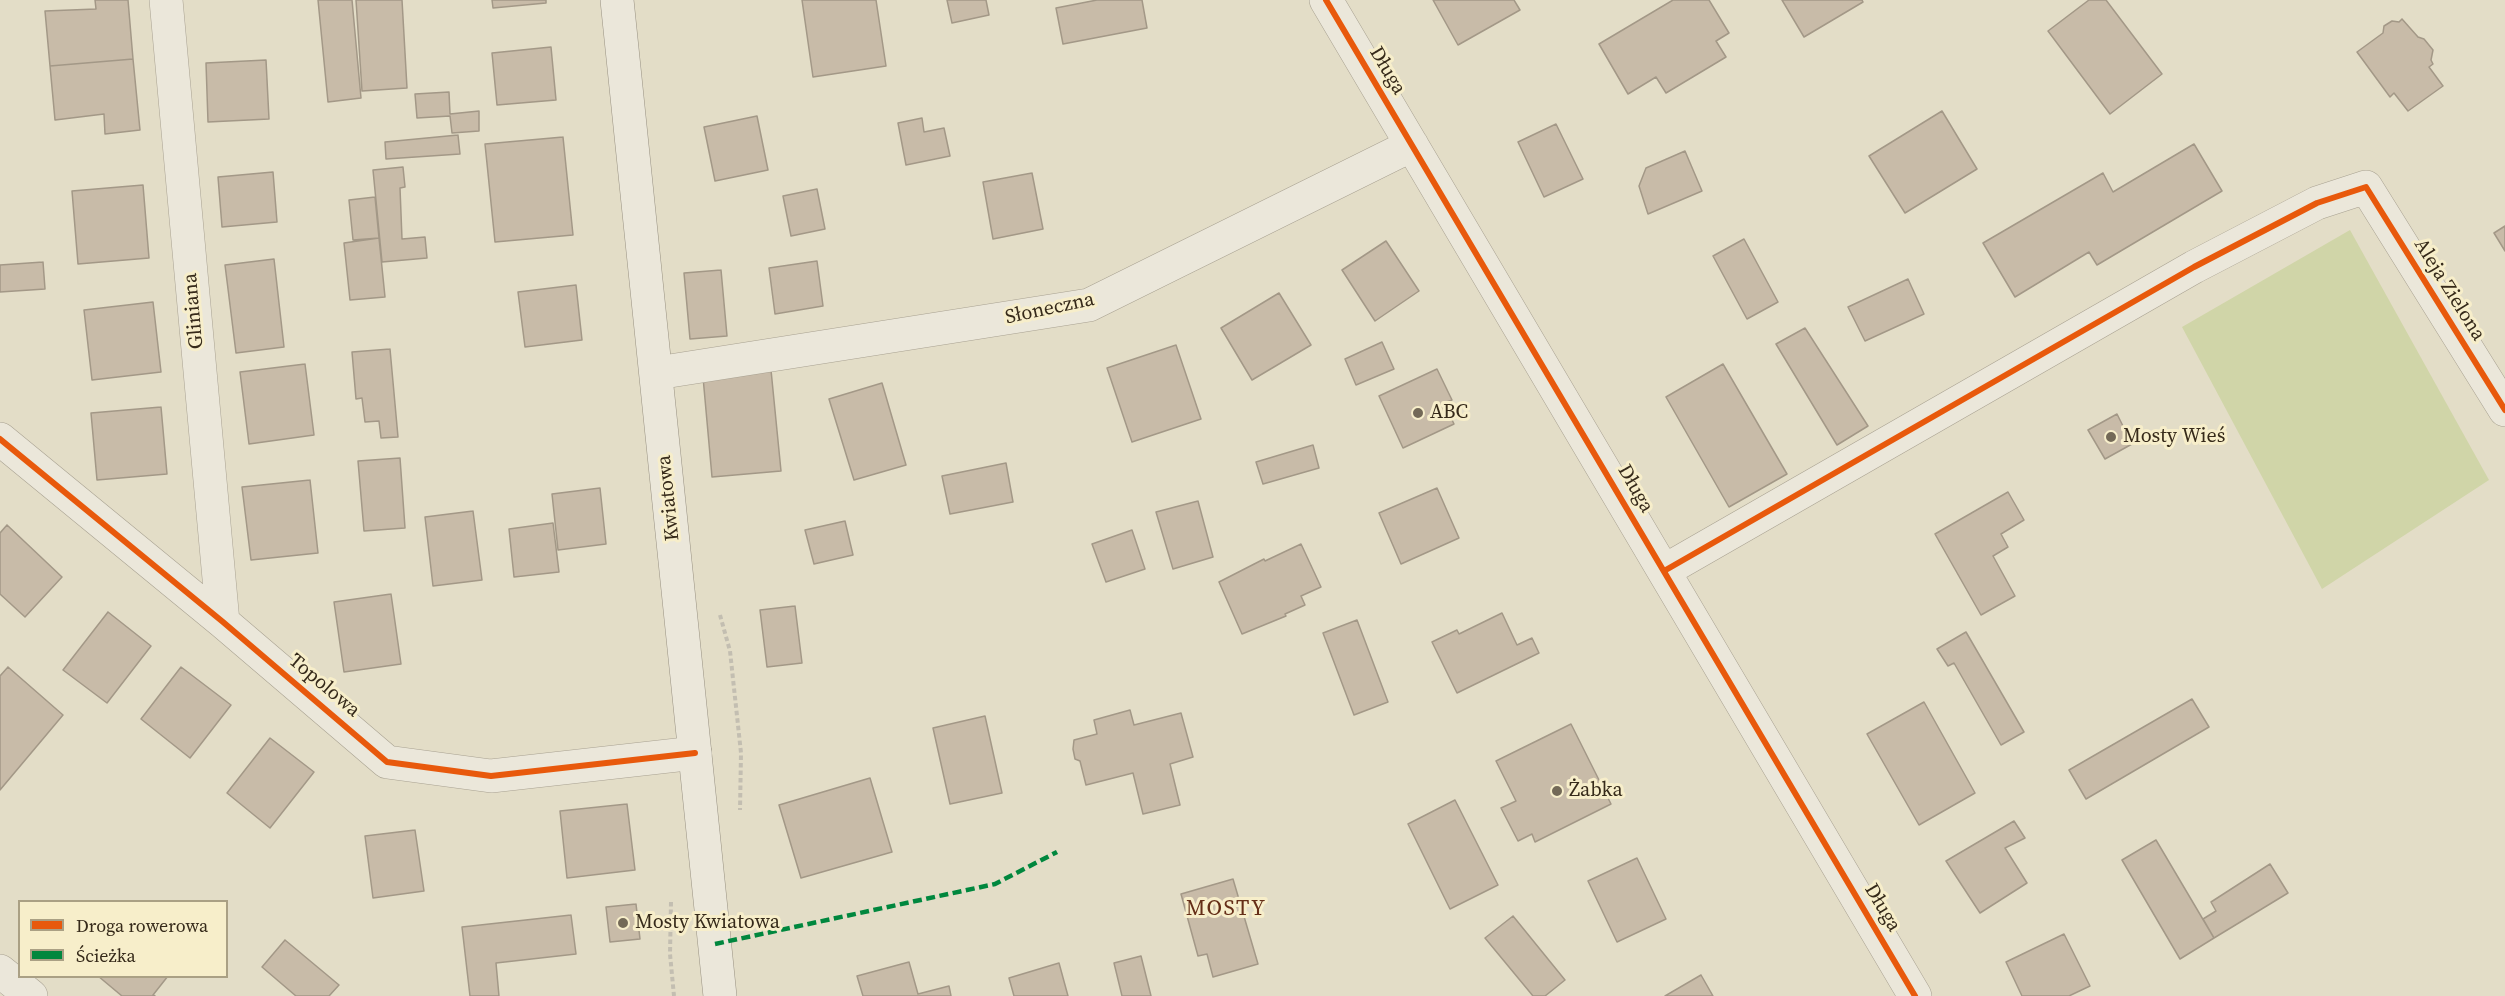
<!DOCTYPE html>
<html>
<head>
<meta charset="utf-8">
<style>
  body { margin:0 }
  #map { position:relative; width:2505px; height:996px; overflow:hidden; background:#e3ddc7; font-family:"Source Serif 4",serif }
  canvas { display:block }
  .legend { position:absolute; left:18px; top:900px; width:210px; height:78px; box-sizing:border-box; background:#f7eeca; border:2px solid #aaa084; margin:0; padding:8px 10px; list-style:none; font-size:18px; color:#362a1a }
  .legend li { display:flex; align-items:center; gap:12px; height:30px }
  .legend b { width:30px; border:2px solid #aaa084 }
</style>
</head>
<body>
<div id="map">
<canvas width="2505" height="996"></canvas>
<ul class="legend">
<li><b style="height:8px;background:#e8590c"></b>Droga rowerowa</li>
<li><b style="height:8px;background:#00873e"></b>Ścieżka</li>
</ul>
</div>
<script>
const context = document.querySelector('canvas').getContext('2d');
context.lineJoin = 'round';
function fillPath(path, color) { context.fillStyle = color; context.fill(path, 'evenodd'); }
const poly = rows => new Path2D(rows.map(r => 'M' + r).join(''));
function trace(path, color, width, dash) { context.strokeStyle = color; context.lineWidth = width; context.lineCap = dash ? 'butt' : 'round'; context.setLineDash(dash || []); context.stroke(path); }
function label(font, color, halo, rows, align = 'center') {
  context.font = font + ' "Source Serif 4",serif'; context.lineWidth = 6; context.setLineDash([]); context.textBaseline = 'middle'; context.strokeStyle = halo; context.fillStyle = color; for (const [text, x, y, turn = 0] of rows) {
    context.save(); context.translate(x, y); context.rotate((+turn || 0) * Math.PI / 180); context.textAlign = isNaN(turn) ? turn : align; if (halo) context.strokeText(text, 0, 0); context.fillText(text, 0, 0); context.restore();
  }
}
const green = poly([
  [2350,230,2489,480,2322,589,2182,327]
]);
const building = poly([
  [95,0,128,0,133,59,50,66,45,11,96,9,95,0],
  [318,0,352,0,361,98,328,102,318,0],
  [356,0,402,0,407,88,362,91,356,0],
  [492,0,546,0,546,3,493,8,492,0],
  [802,0,876,0,886,66,813,77,802,0],
  [947,0,986,0,989,15,952,23,947,0],
  [1097,0,1142,0,1147,28,1063,44,1056,8,1097,0],
  [1433,0,1514,0,1520,10,1458,45,1433,0],
  [1673,0,1709,0,1729,33,1716,41,1726,57,1666,93,1656,77,1628,94,1599,44,1673,0],
  [1782,0,1862,0,1863,2,1804,37,1782,0],
  [2089,0,2106,0,2162,74,2110,114,2048,31,2089,0],
  [2402,19,2418,37,2424,39,2433,50,2431,60,2433,64,2429,67,2443,86,2408,111,2394,93,2390,97,2357,52,2383,33,2384,26,2392,21,2399,22,2402,19],
  [551,47,556,100,497,105,492,53,551,47],
  [133,59,140,130,105,134,104,114,55,120,50,66,133,59],
  [266,60,269,119,208,122,206,63,266,60],
  [449,92,450,114,479,111,479,131,452,133,450,116,417,118,415,94,449,92],
  [1942,111,1977,169,1905,213,1869,156,1942,111],
  [757,116,768,170,715,181,704,127,757,116],
  [922,118,924,132,944,128,950,156,906,165,898,123,922,118],
  [1556,124,1583,179,1544,197,1518,142,1556,124],
  [458,135,460,154,386,159,385,142,458,135],
  [563,137,573,235,495,242,485,144,563,137],
  [2194,144,2222,191,2097,265,2089,252,2015,297,1983,243,2103,173,2113,192,2194,144],
  [1685,151,1702,191,1648,214,1639,186,1646,168,1685,151],
  [403,167,405,187,400,188,402,239,425,237,427,258,382,262,373,170,403,167],
  [273,172,277,222,222,227,218,177,273,172],
  [1032,173,1043,229,993,239,983,182,1032,173],
  [143,185,149,258,78,264,72,191,143,185],
  [817,189,825,229,791,236,783,196,817,189],
  [375,197,379,238,353,240,349,200,375,197],
  [2505,226,2505,251,2494,233,2505,226],
  [379,238,385,297,350,300,344,243,379,238],
  [1744,239,1778,302,1747,319,1713,256,1744,239],
  [1386,241,1419,291,1375,321,1342,270,1386,241],
  [274,259,284,347,236,353,225,265,274,259],
  [817,261,823,306,775,314,769,268,817,261],
  [43,262,45,289,0,292,0,265,43,262],
  [721,270,727,336,690,339,684,273,721,270],
  [1908,279,1924,314,1865,341,1848,307,1908,279],
  [576,285,582,340,525,347,518,292,576,285],
  [1279,293,1311,345,1252,380,1221,328,1279,293],
  [153,302,161,372,92,380,84,310,153,302],
  [1805,328,1868,426,1837,445,1776,344,1805,328],
  [1382,342,1394,369,1356,385,1345,359,1382,342],
  [1176,345,1201,419,1132,442,1107,368,1176,345],
  [390,349,398,437,381,438,379,421,365,422,362,398,356,399,352,352,390,349],
  [305,364,314,435,249,444,240,372,305,364],
  [1723,364,1787,474,1729,507,1666,397,1723,364],
  [1437,369,1452,400,1444,403,1454,424,1403,448,1379,396,1437,369],
  [771,370,781,471,712,477,703,377,771,370],
  [882,383,906,465,854,480,829,399,882,383],
  [161,407,167,474,97,480,91,413,161,407],
  [2117,414,2132,444,2105,459,2088,430,2117,414],
  [1313,445,1319,468,1263,484,1256,462,1313,445],
  [400,458,405,528,364,531,358,461,400,458],
  [1006,463,1013,502,950,514,942,476,1006,463],
  [310,480,318,553,251,560,242,487,310,480],
  [600,488,606,544,558,550,552,494,600,488],
  [1437,488,1459,538,1401,564,1379,513,1437,488],
  [2008,492,2024,520,2001,534,2008,547,1993,556,2015,596,1981,615,1935,534,2008,492],
  [1198,501,1213,557,1173,569,1156,512,1198,501],
  [473,511,482,580,433,586,425,517,473,511],
  [845,521,853,555,814,564,805,530,845,521],
  [553,523,559,572,514,577,509,529,553,523],
  [7,525,62,577,25,617,0,594,0,533,7,525],
  [1132,530,1145,569,1106,582,1092,544,1132,530],
  [1301,544,1321,587,1301,596,1305,605,1285,614,1286,616,1242,634,1219,582,1264,559,1265,561,1301,544],
  [391,594,401,664,344,672,334,602,391,594],
  [795,606,802,663,767,667,760,610,795,606],
  [108,612,151,646,107,703,63,670,108,612],
  [1502,613,1517,645,1532,638,1539,653,1457,693,1432,642,1457,630,1459,634,1502,613],
  [1357,620,1388,702,1354,715,1323,633,1357,620],
  [1966,632,2024,732,2001,745,1954,663,1948,666,1937,649,1966,632],
  [8,667,63,715,0,790,0,676,8,667],
  [181,667,231,705,190,758,141,719,181,667],
  [2192,699,2209,727,2086,799,2069,770,2192,699],
  [1924,702,1975,793,1919,825,1867,734,1924,702],
  [1130,710,1134,725,1181,713,1193,757,1170,764,1180,805,1143,814,1133,773,1086,785,1080,761,1075,759,1073,749,1074,740,1097,734,1094,720,1130,710],
  [985,716,1002,793,950,804,933,728,985,716],
  [1571,724,1611,804,1535,842,1532,834,1518,841,1501,808,1516,801,1496,761,1571,724],
  [270,738,314,772,270,828,227,793,270,738],
  [870,778,892,852,801,878,779,805,870,778],
  [1455,800,1498,885,1450,909,1408,824,1455,800],
  [627,804,635,870,567,878,560,811,627,804],
  [2014,821,2025,838,2005,848,2027,883,1980,913,1946,861,2014,821],
  [415,830,424,891,373,898,365,836,415,830],
  [2156,840,2214,938,2180,959,2122,860,2156,840],
  [1637,858,1666,919,1617,942,1588,881,1637,858],
  [2270,864,2288,893,2214,938,2203,919,2216,911,2211,902,2270,864],
  [1233,879,1258,964,1213,977,1207,954,1198,956,1181,894,1233,879],
  [636,904,640,939,610,942,606,907,636,904],
  [571,915,576,954,496,963,499,996,470,996,462,927,571,915],
  [1513,916,1565,980,1545,996,1533,996,1485,938,1513,916],
  [2064,934,2090,986,2069,996,2022,996,2006,962,2064,934],
  [285,940,339,985,329,996,296,996,262,967,285,940],
  [1141,956,1151,996,1122,996,1114,963,1141,956],
  [909,962,918,994,949,986,951,996,863,996,857,976,909,962],
  [1059,963,1068,996,1014,996,1009,978,1059,963],
  [1701,975,1713,996,1665,996,1701,975],
  [98,976,168,976,153,995,155,996,122,996,98,976]
]);
const path = poly([
  [720,615,730,651,741,753,740,810],
  [671,902,670,954,674,996]
]);
const minor = poly([
  [166,0,223,622],
  [1326,0,1915,996],
  [657,373,1089,305,1412,145],
  [0,439,223,622,387,762,491,776,695,753],
  [1664,571,2194,267,2317,203,2366,187,2505,410],
  [0,971,31,996]
]);
const secondary = poly([
  [617,0,720,996]
]);
const quiet = poly([
  [715,944,995,884,1057,852]
]);
const cycleway = poly([
  [1326,0,1915,996],
  [0,439,223,622,387,762,491,776,695,753],
  [1664,571,2194,267,2317,203,2366,187,2505,410]
]);
const markers = [
  [1418,413,6,"#736957"],
  [2111,437,6,"#736957"],
  [1557,791,6,"#736957"],
  [623,923,6,"#736957"]
];
const streetNames = [
  ["Długa",1387,71,59],
  ["Aleja Zielona",2449,290,58],
  ["Słoneczna",1050,309,-12],
  ["Gliniana",194,311,-95],
  ["Długa",1635,489,60],
  ["Kwiatowa",669,498,-96],
  ["Topolowa",324,686,40],
  ["Długa",1882,908,59]
];
const poiNames = [
  ["ABC",1430,413],
  ["Mosty Wieś",2123,437],
  ["Żabka",1569,791],
  ["Mosty Kwiatowa",635,923]
];
const quarterNames = [
  ["MOSTY",1226,909]
];
fillPath(green, '#d0d5a8');
fillPath(building, '#c8bba8');
trace(building, '#a39887', 1.5);
trace(minor, '#a8a191', 34);
trace(secondary, '#979081', 34);
trace(path, '#c3beb1', 4, [4.5, 3]);
trace(minor, '#ebe7da', 33);
trace(secondary, '#ebe7da', 33);
trace(quiet, '#00873e', 4.5, [9, 4.5]);
trace(cycleway, '#e8590c', 6);
for (const [x, y, r, color] of markers) { const dot = new Path2D(); dot.arc(x, y, r, 0, 2 * Math.PI); context.fillStyle = color; context.fill(dot); trace(dot, '#f7eeca', 2); }
label('20px', '#362a1a', '#f7eeca', streetNames);
label('20px', '#362a1a', '#f7eeca', poiNames, 'left');
context.letterSpacing = '1.5px';
label('22px', '#652e17', '#f7eeca', quarterNames);
context.letterSpacing = '0px';
</script>
</body>
</html>
